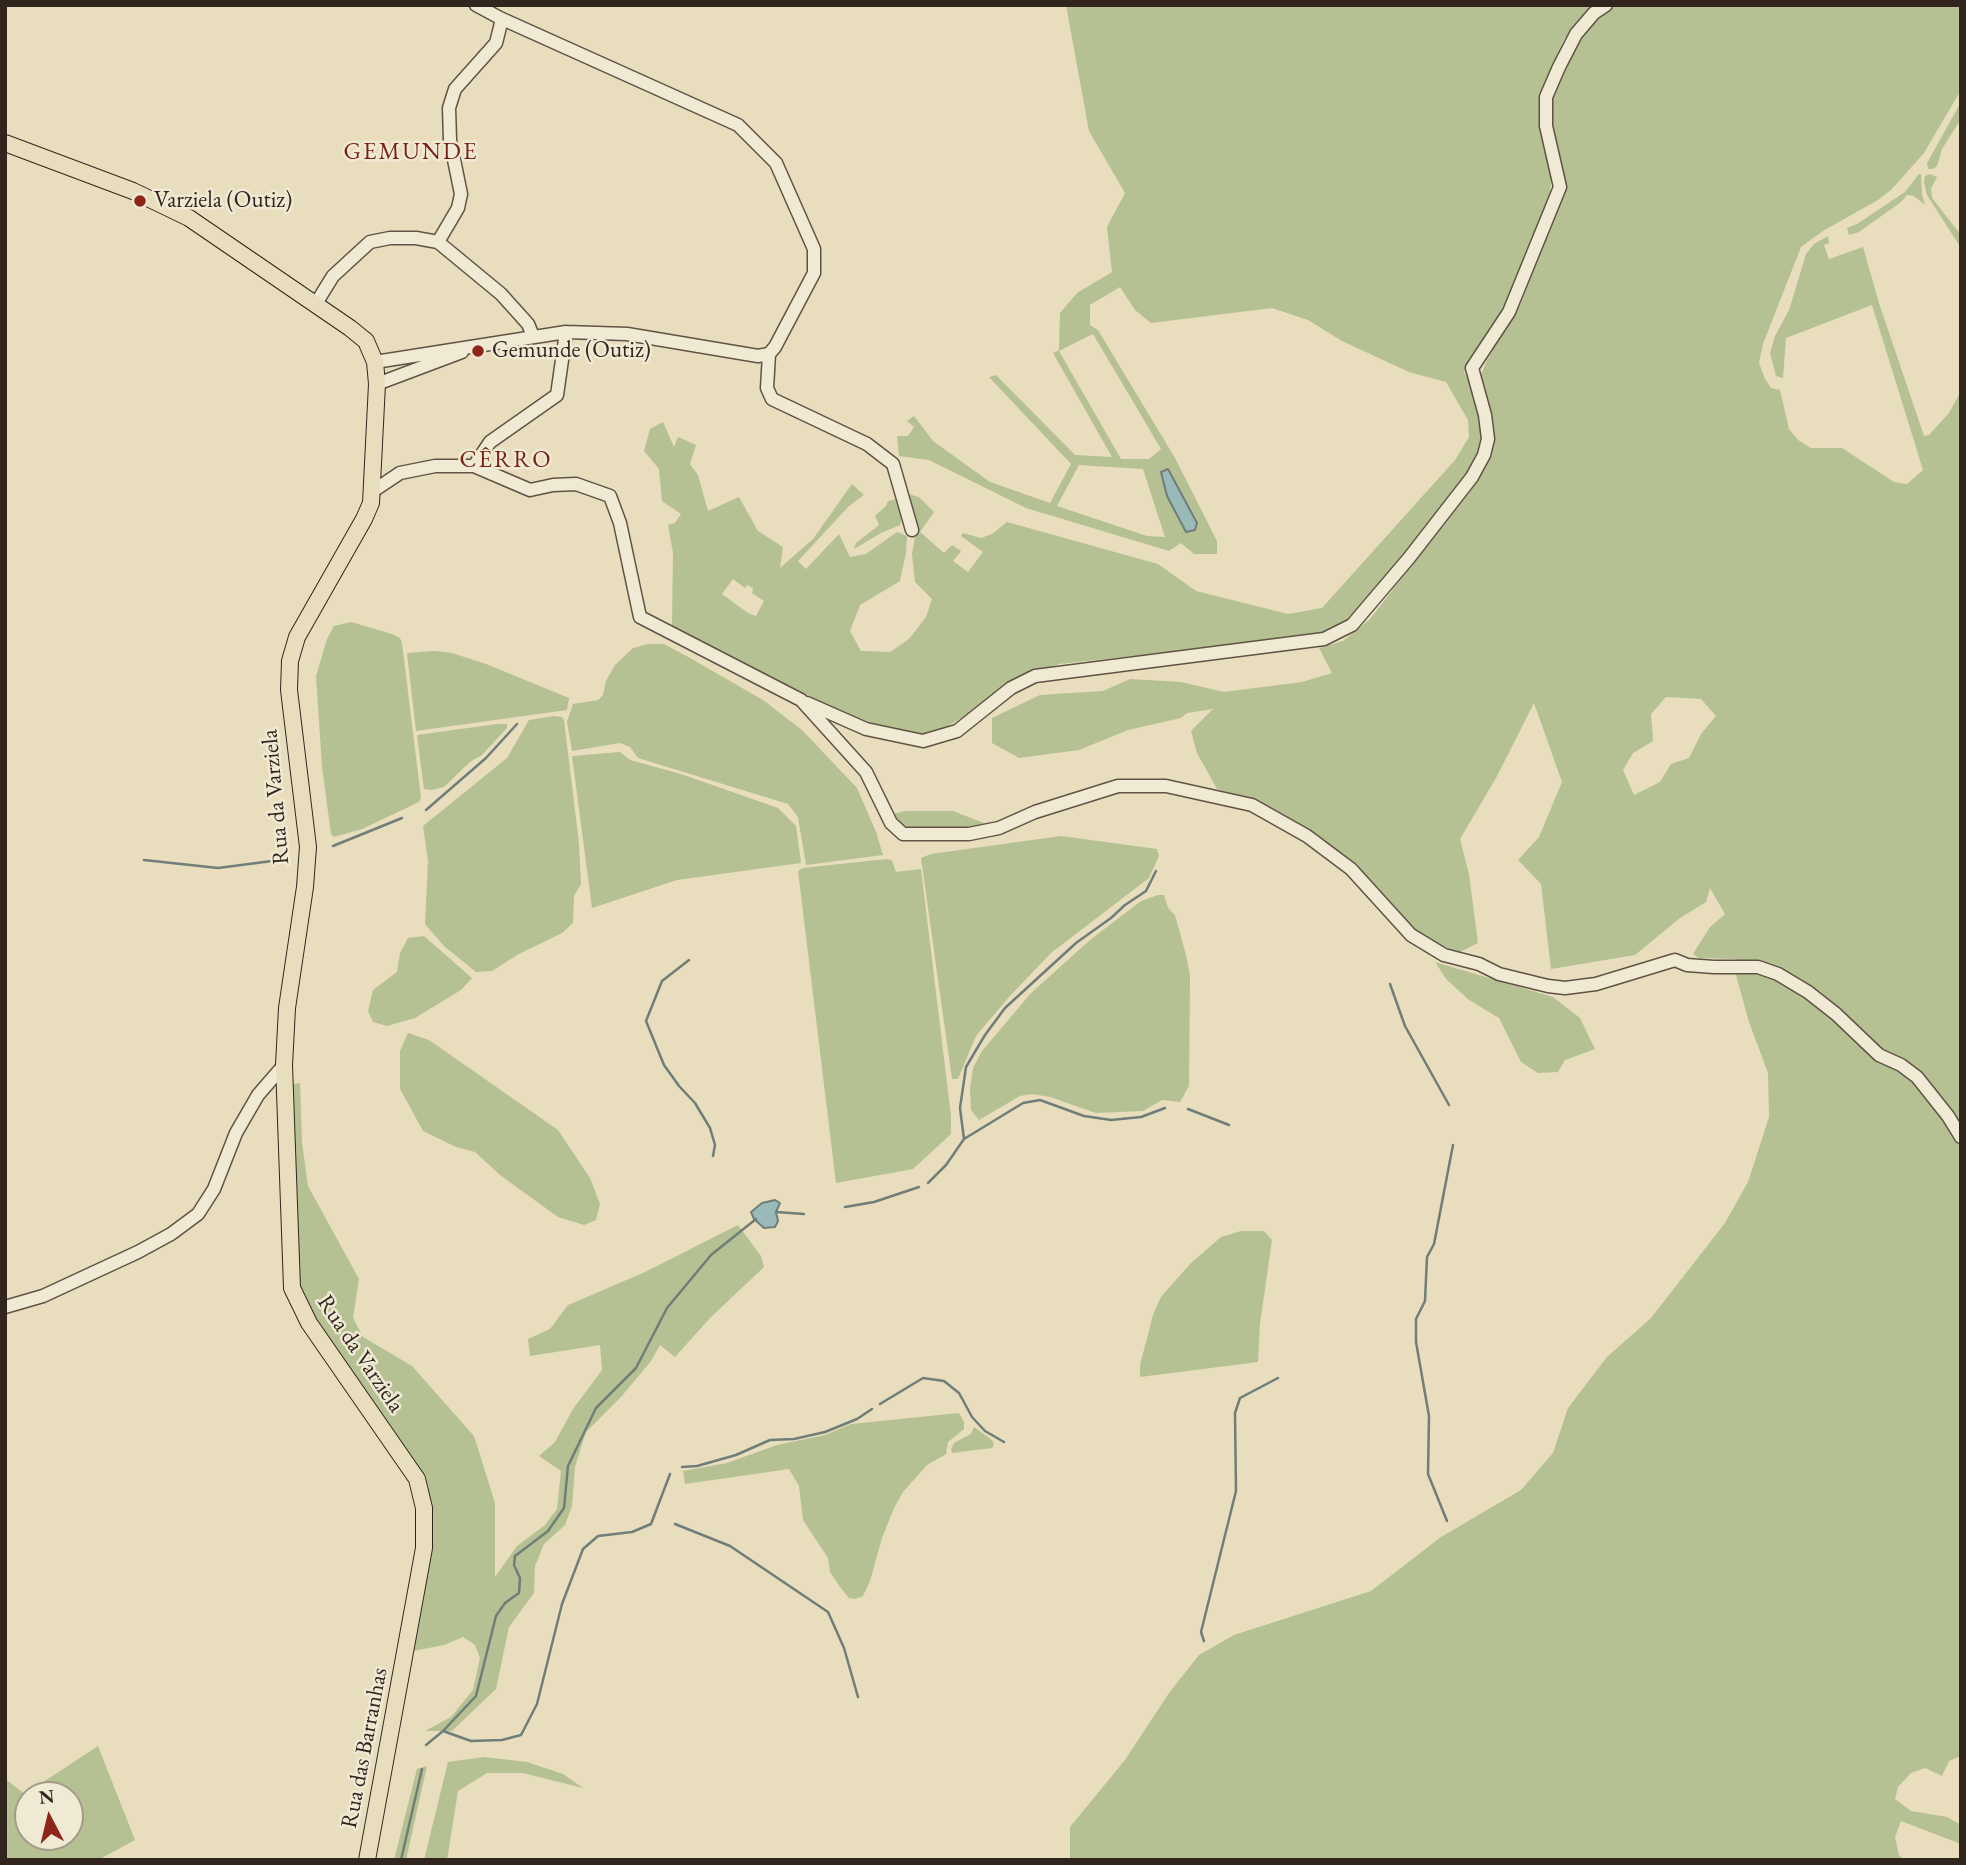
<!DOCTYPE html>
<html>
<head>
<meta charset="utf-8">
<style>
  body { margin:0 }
  #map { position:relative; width:1966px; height:1865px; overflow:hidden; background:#e8ddbd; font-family:"EB Garamond",serif }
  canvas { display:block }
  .frame { position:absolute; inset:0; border:7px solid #32251e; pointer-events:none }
  .north { position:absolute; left:14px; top:1781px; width:70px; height:70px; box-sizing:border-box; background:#f0e9d4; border:2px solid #a49b8b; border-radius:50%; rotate:353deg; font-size:19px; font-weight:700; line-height:28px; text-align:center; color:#32251e }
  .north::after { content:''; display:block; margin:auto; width:24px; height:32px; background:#8f2418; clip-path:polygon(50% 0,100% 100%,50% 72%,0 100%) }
</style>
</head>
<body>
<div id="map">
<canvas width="1966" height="1865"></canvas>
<div class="frame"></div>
<div class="north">N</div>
</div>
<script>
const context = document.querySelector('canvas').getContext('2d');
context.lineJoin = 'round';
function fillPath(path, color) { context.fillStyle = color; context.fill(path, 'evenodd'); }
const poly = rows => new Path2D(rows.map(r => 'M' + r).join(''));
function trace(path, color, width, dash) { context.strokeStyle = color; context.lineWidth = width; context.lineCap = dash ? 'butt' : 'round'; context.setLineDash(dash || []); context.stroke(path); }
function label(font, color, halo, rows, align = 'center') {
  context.font = font + ' "EB Garamond",serif'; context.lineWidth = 5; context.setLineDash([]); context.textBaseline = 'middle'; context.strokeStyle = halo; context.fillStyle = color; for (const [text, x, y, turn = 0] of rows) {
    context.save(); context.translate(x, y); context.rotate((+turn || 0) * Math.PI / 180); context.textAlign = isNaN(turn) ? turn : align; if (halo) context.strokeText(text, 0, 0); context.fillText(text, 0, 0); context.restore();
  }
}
const green = poly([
  [1066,5,1594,5,1564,39,1543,86,1540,109,1551,178,1550,198,1500,320,1464,372,1476,394,1483,442,1471,471,1401,561,1343,624,1311,637,1059,664,1010,682,961,718,930,737,897,734,801,693,672,626,673,553,668,525,675,523,681,514,662,501,659,469,644,451,650,429,663,422,674,447,678,437,696,445,690,464,698,475,708,511,739,497,758,531,783,547,780,568,813,539,852,484,864,495,849,506,798,561,806,569,839,534,850,557,866,554,897,532,907,536,906,553,900,581,860,605,850,631,861,651,890,652,909,639,926,617,932,599,915,582,912,554,915,537,919,532,908,494,919,497,934,512,920,532,944,553,952,545,961,551,953,561,968,572,983,552,961,536,963,533,981,538,992,534,1007,522,1158,564,1196,591,1288,614,1322,608,1455,460,1469,437,1468,420,1446,382,1409,372,1342,341,1308,320,1272,308,1151,323,1135,310,1120,287,1090,305,1090,325,1098,330,1175,458,1217,541,1217,554,1194,554,1181,543,1169,551,1026,508,929,460,899,456,897,436,908,436,914,427,907,421,914,416,933,441,990,482,1050,503,1071,464,989,377,996,375,1075,455,1112,457,1053,353,1059,350,1060,313,1077,293,1112,272,1107,227,1125,193,1089,131],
  [1093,334,1161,449,1149,459,1121,459,1059,351],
  [1079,465,1143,469,1165,537,1147,536,1057,506],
  [733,579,745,588,747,585,753,588,752,593,764,601,756,616,748,613,722,594],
  [1613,5,1961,5,1961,90,1924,153,1891,190,1878,200,1823,231,1801,247,1763,344,1759,363,1765,379,1771,388,1780,390,1789,429,1798,440,1811,448,1842,448,1894,482,1907,484,1923,470,1872,305,1786,338,1783,378,1776,376,1770,353,1775,336,1789,310,1806,254,1814,244,1828,236,1829,243,1824,245,1829,259,1863,247,1879,303,1924,436,1929,435,1949,413,1961,391,1961,1756,1949,1761,1942,1776,1925,1768,1911,1773,1898,1787,1895,1799,1911,1811,1947,1817,1961,1825,1961,1844,1901,1821,1895,1837,1899,1855,1903,1860,1070,1860,1070,1827,1125,1760,1169,1693,1199,1655,1234,1635,1371,1591,1441,1537,1521,1490,1553,1453,1568,1408,1607,1357,1651,1318,1725,1223,1748,1182,1769,1117,1768,1073,1749,1022,1736,975,1736,959,1699,958,1693,954,1710,927,1725,914,1710,888,1706,902,1680,918,1635,955,1551,969,1541,884,1518,860,1539,837,1562,782,1534,703,1496,778,1460,839,1469,874,1478,943,1458,953,1412,930,1357,867,1246,799,1217,789,1197,753,1191,731,1213,709,1187,713,1181,718,1128,730,1079,750,1019,758,992,743,992,718,1040,695,1103,691,1130,679,1181,682,1224,692,1302,682,1332,673,1319,648,1343,641,1370,619,1475,483,1494,446,1481,375,1487,360,1521,303,1559,204,1549,122,1553,92,1580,40,1601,13],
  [1666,697,1701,699,1716,716,1701,734,1689,758,1671,764,1660,782,1634,795,1623,770,1633,753,1653,741,1651,714],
  [1961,102,1961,119,1942,149,1937,166,1933,169,1928,169,1927,163],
  [1919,174,1921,174,1922,194,1925,205,1914,196,1907,195,1901,202,1859,232,1849,235,1847,228,1857,224,1905,192],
  [1930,174,1937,177,1931,189,1932,198,1961,235,1961,248,1927,195,1924,182,1925,176],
  [899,499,904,511,900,525,881,533,854,549,856,543,879,525,875,516,886,506,888,501],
  [351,622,392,634,400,638,402,643,421,798,419,802,362,829,334,837,331,834,322,767,316,676,327,639,334,626],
  [648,644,664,644,690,658,763,700,802,730,857,788,876,832,883,855,806,865,798,817,788,804,638,758,630,747,620,743,572,751,567,722,573,704,598,700,603,695,606,681,615,665,633,648],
  [435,651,452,653,486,664,569,698,567,710,416,731,407,653],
  [554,716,562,717,564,720,579,843,581,884,574,896,573,923,562,933,517,955,492,971,476,972,444,946,425,924,428,861,423,826,507,758,529,720],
  [497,724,507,724,507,728,482,755,470,762,444,787,431,790,424,789,417,735],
  [620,752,630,760,681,774,778,808,796,826,801,863,677,880,592,908,572,756],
  [905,811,953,811,989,825,922,832,902,825,893,814],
  [1061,836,1157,849,1159,856,1149,878,1051,953,1009,997,976,1036,958,1079,952,1079,921,858,931,854],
  [886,859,892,860,896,872,921,869,951,1116,951,1134,913,1169,836,1183,798,871,803,868],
  [1158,895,1164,895,1168,908,1175,915,1186,955,1190,976,1189,1086,1180,1102,1162,1100,1143,1111,1096,1113,1050,1097,1032,1094,1020,1096,979,1120,971,1110,970,1089,973,1068,982,1051,1031,993,1090,940,1141,901],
  [424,936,472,978,461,990,415,1018,387,1026,373,1022,368,1011,373,990,397,972,400,953,408,938],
  [1435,962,1553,997,1580,1018,1595,1049,1565,1060,1558,1072,1538,1073,1521,1062,1499,1018,1469,1000,1447,980],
  [408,1033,429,1040,558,1130,590,1178,600,1204,596,1220,584,1225,558,1217,500,1175,475,1152,456,1147,423,1131,400,1089,400,1051],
  [300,1083,302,1142,308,1186,359,1279,353,1318,363,1337,412,1366,474,1436,495,1503,495,1577,517,1546,545,1525,557,1509,561,1471,539,1456,555,1442,573,1409,602,1370,600,1345,530,1356,528,1339,550,1329,568,1305,645,1272,738,1225,761,1256,764,1267,710,1318,675,1357,660,1345,651,1361,621,1397,586,1432,575,1467,572,1506,565,1525,544,1544,535,1566,534,1593,509,1627,496,1689,452,1731,425,1731,451,1717,473,1690,480,1658,475,1645,463,1637,444,1645,413,1651,430,1511,315,1324,298,1284,288,1085],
  [1241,1231,1264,1231,1272,1240,1260,1324,1258,1362,1140,1377,1140,1365,1153,1315,1161,1297,1190,1264,1221,1237],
  [959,1413,964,1422,964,1429,948,1442,946,1454,927,1465,903,1492,894,1508,882,1538,870,1581,863,1596,855,1599,849,1598,840,1587,830,1572,828,1558,803,1520,799,1486,789,1469,685,1484,683,1471,727,1463,777,1445,825,1435,851,1424],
  [974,1427,992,1440,994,1445,992,1448,952,1453,951,1449,954,1443,971,1434],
  [98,1746,135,1840,98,1860,5,1860,5,1779,25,1794],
  [28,1795,70,1795,70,1837,28,1837],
  [484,1757,527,1762,563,1774,583,1788,523,1773,487,1773,458,1791,447,1860,424,1860,448,1762],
  [427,1766,406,1860,394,1860,417,1769]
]);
const water = poly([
  [1168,469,1197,523,1195,530,1186,532,1167,496,1161,472,1168,469],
  [775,1200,780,1203,776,1212,778,1221,775,1227,764,1228,754,1219,751,1212,762,1203,775,1200]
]);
const stream = poly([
  [426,810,486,758,517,724],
  [333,846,402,818],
  [144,860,218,868,272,861],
  [689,960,662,981,646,1021,664,1065,679,1086,695,1103,710,1128,715,1145,713,1156],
  [1390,984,1405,1026,1449,1105],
  [1188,1109,1229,1125],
  [964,1139,1023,1103,1040,1100,1084,1116,1111,1120,1141,1117,1165,1108],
  [928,1183,946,1165,964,1139,960,1108,966,1067,985,1035,1005,1008,1076,943,1111,918,1125,905,1146,891,1156,871],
  [845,1207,874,1202,919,1187],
  [776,1212,804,1214],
  [880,1404,923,1378,944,1381,959,1393,972,1417,985,1431,1004,1442],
  [682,1467,697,1466,736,1455,770,1440,794,1439,825,1432,857,1419,872,1409],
  [1447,1521,1428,1474,1429,1416,1416,1342,1416,1319,1425,1301,1427,1257,1434,1244,1453,1145],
  [675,1524,730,1546,828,1612,844,1648,858,1697],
  [1204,1641,1201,1632,1236,1491,1235,1413,1240,1398,1278,1378],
  [443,1731,471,1741,502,1740,521,1735,537,1704,562,1604,583,1549,598,1536,632,1532,651,1524,670,1474],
  [426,1745,443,1731,476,1696,496,1616,505,1603,519,1593,520,1578,514,1565,515,1556,548,1531,564,1508,568,1466,596,1408,636,1368,667,1308,711,1255,756,1219],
  [401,1860,422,1769]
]);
const minor = poly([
  [438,242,458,208,461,194,450,140,449,108,455,89,496,43,502,19],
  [315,305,333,276,370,242,390,238,416,238,438,242,501,294,528,324,533,336],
  [769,354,767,388,772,399,867,444,893,464,912,530],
  [375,362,566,332,627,334,758,356,769,354,775,347,814,273,814,249,776,163,738,125,500,18,476,5],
  [377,384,462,352],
  [474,466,490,442,557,395,566,332],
  [373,491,400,473,435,466,474,466,530,490,553,485,576,484,610,496,620,523,640,617,801,700,866,772,891,823,903,834,969,834,999,828,1035,812,1118,786,1166,786,1252,805,1307,836,1351,869,1411,935,1444,955,1479,964,1499,974,1548,986,1565,988,1596,984,1675,960,1687,965,1714,967,1758,967,1778,974,1808,992,1836,1014,1879,1055,1901,1065,1917,1077,1948,1116,1961,1137],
  [807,703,866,729,923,741,957,731,1011,688,1035,676,1324,639,1352,625,1409,558,1472,477,1484,455,1488,439,1485,415,1472,368,1509,312,1560,187,1546,126,1546,97,1559,67,1576,34,1594,13,1606,5],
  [5,1307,43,1296,138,1252,171,1234,198,1214,214,1189,236,1133,258,1095,284,1065]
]);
const major = poly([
  [5,143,133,191,189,218,350,328,366,341,375,362,377,384,371,503,364,519,297,637,290,661,289,690,308,847,305,887,287,1008,284,1065,292,1288,309,1323,417,1479,424,1508,424,1548,367,1860]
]);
const markers = [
  [140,201,7,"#8f2418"],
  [478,351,7,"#8f2418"]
];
const poiNames = [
  ["Varziela (Outiz)",154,201],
  ["Gemunde (Outiz)",492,351]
];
const streetNames = [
  ["Rua da Varziela",276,797,-95],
  ["Rua da Varziela",360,1354,56],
  ["Rua das Barranhas",365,1748,-79]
];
const neighbourhoodNames = [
  ["GEMUNDE",411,152],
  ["CÊRRO",506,460]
];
fillPath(green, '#b5c192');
fillPath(water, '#99bab8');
trace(water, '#707e7a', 2);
trace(stream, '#707e7a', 2.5);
trace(minor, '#605346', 15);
trace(major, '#32251e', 18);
trace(minor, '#f0e9d4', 12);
trace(major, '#e8ddbd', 16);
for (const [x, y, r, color] of markers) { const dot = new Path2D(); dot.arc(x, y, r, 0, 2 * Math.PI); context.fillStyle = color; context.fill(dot); trace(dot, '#f0e9d4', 2.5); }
label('23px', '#32251e', '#f0e9d4', poiNames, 'left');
label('23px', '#32251e', '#f0e9d4', streetNames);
context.letterSpacing = '2px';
label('24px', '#7a1f14', '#f0e9d4', neighbourhoodNames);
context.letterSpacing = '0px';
</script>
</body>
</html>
